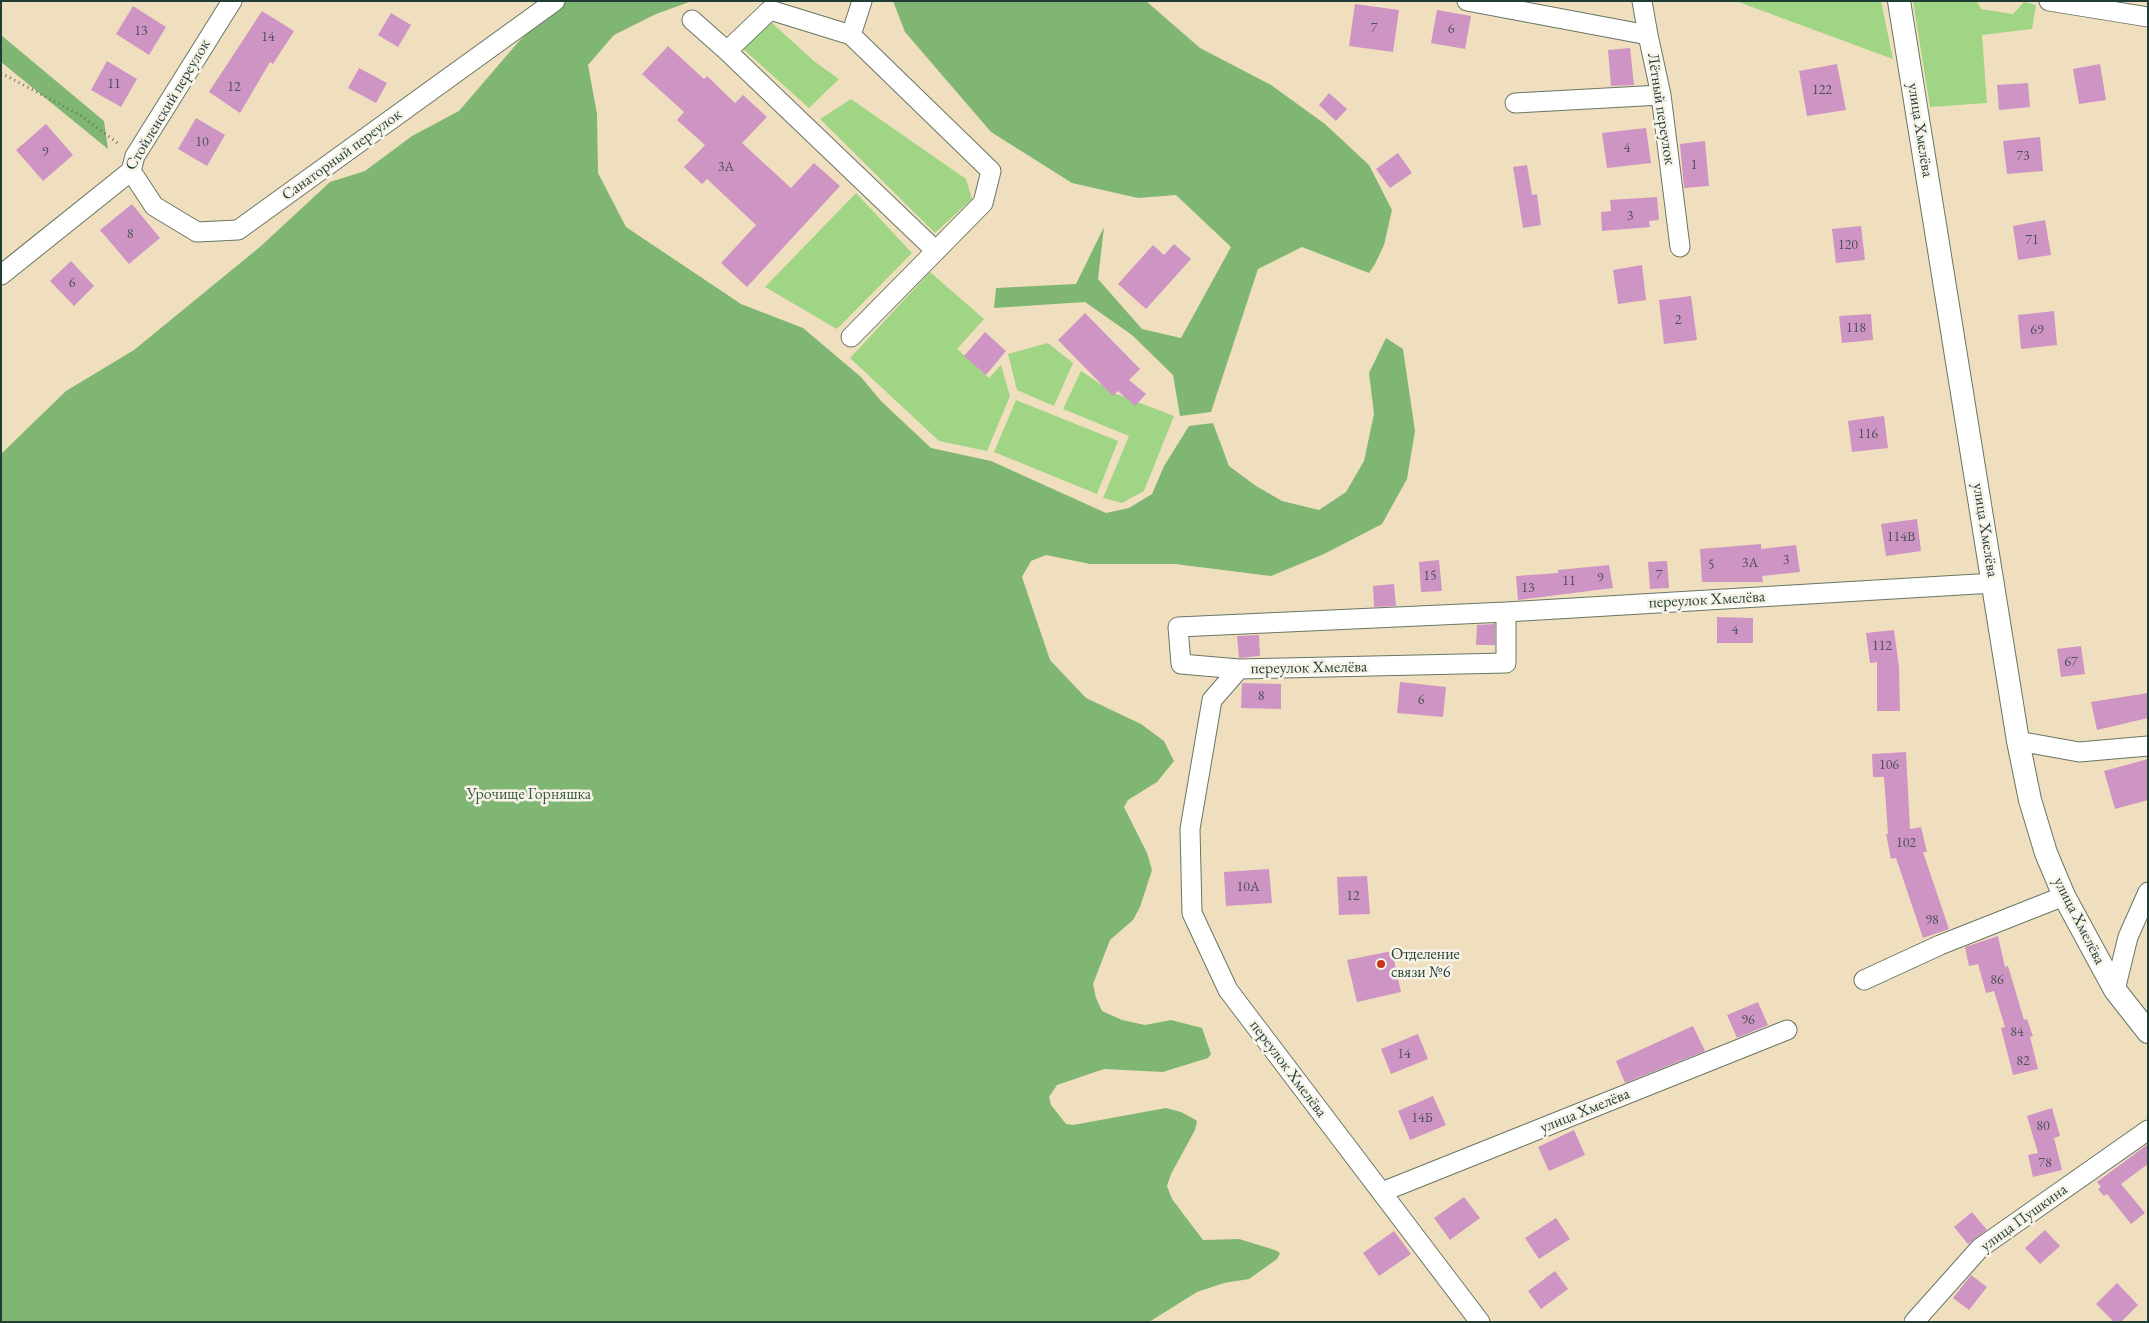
<!DOCTYPE html>
<html>
<head>
<meta charset="utf-8">
<style>
  body { margin:0 }
  #map { position:relative; width:2149px; height:1323px; overflow:hidden; background:#f0dfbe; font-family:"EB Garamond",serif }
  canvas { display:block }
  .frame { position:absolute; inset:0; border:2px solid #1f3d34; pointer-events:none }
</style>
</head>
<body>
<div id="map">
<canvas width="2149" height="1323"></canvas>
<div class="frame"></div>
</div>
<script>
const context = document.querySelector('canvas').getContext('2d');
context.lineJoin = 'round';
function fillPath(path, color) { context.fillStyle = color; context.fill(path, 'evenodd'); }
const poly = rows => new Path2D(rows.map(r => 'M' + r).join(''));
function trace(path, color, width, dash) { context.strokeStyle = color; context.lineWidth = width; context.lineCap = dash ? 'butt' : 'round'; context.setLineDash(dash || []); context.stroke(path); }
function label(font, color, halo, rows, align = 'center') {
  context.font = font + ' "EB Garamond",serif'; context.lineWidth = 5; context.setLineDash([]); context.textBaseline = 'middle'; context.strokeStyle = halo; context.fillStyle = color; for (const [text, x, y, turn = 0] of rows) {
    context.save(); context.translate(x, y); context.rotate((+turn || 0) * Math.PI / 180); context.textAlign = isNaN(turn) ? turn : align; if (halo) context.strokeText(text, 0, 0); context.fillText(text, 0, 0); context.restore();
  }
}
const green = poly([
  [1736,1,1881,1,1893,59,1752,7],
  [1913,1,1977,1,1981,9,2013,14,2024,2,2036,5,2032,29,1982,35,1987,103,1930,107],
  [771,22,815,62,839,79,809,108,742,48],
  [851,99,966,179,972,199,935,233,820,119],
  [856,193,912,253,837,329,765,287],
  [930,272,984,319,957,349,989,378,1001,365,1010,396,987,451,939,441,850,358],
  [1048,343,1073,363,1054,406,1017,390,1008,354],
  [1081,371,1114,393,1174,416,1144,491,1122,503,1103,498,1129,436,1063,409],
  [1016,400,1118,441,1097,494,994,452]
]);
const forest = poly([
  [564,1,692,1,656,14,614,35,588,65,597,114,598,173,626,227,741,304,803,328,861,377,881,401,931,448,991,461,1106,513,1129,508,1152,494,1164,466,1189,426,1213,423,1229,466,1256,486,1282,501,1319,510,1346,492,1364,461,1374,414,1369,373,1386,338,1403,349,1415,431,1407,479,1382,524,1324,554,1271,576,1175,564,1090,564,1046,555,1031,561,1022,577,1050,660,1086,698,1141,724,1164,741,1174,761,1157,782,1128,800,1124,807,1147,853,1152,870,1140,907,1133,920,1110,940,1093,984,1096,998,1102,1011,1122,1020,1145,1025,1171,1020,1202,1028,1211,1054,1208,1058,1163,1072,1104,1069,1057,1085,1049,1097,1051,1105,1066,1124,1073,1125,1166,1108,1181,1112,1194,1119,1197,1121,1195,1130,1171,1174,1167,1186,1172,1199,1203,1240,1239,1239,1275,1250,1280,1253,1277,1259,1249,1279,1224,1283,1197,1292,1149,1322,1,1322,1,454,66,391,134,350,261,246,330,182,365,171,412,136,459,111,520,40],
  [893,1,1146,1,1200,48,1271,85,1325,124,1369,165,1392,210,1384,245,1375,264,1369,273,1302,247,1258,269,1211,412,1180,416,1173,375,1132,335,1085,302,994,308,996,288,1076,284,1104,227,1098,279,1142,329,1181,338,1231,247,1176,195,1138,198,1072,183,991,132,905,32],
  [1,35,104,121,108,149,1,62]
]);
const building = poly([
  [1355,4,1399,10,1393,52,1349,46],
  [133,6,166,27,149,55,116,34],
  [1437,10,1471,16,1465,49,1431,43],
  [262,11,294,31,273,64,270,62,240,113,209,92],
  [391,13,411,25,398,47,378,35],
  [668,46,704,79,707,76,735,103,743,95,767,117,742,143,791,188,814,163,840,186,747,287,721,263,756,225,707,179,702,184,684,167,705,145,677,120,684,112,642,74],
  [1630,48,1634,85,1611,86,1608,50],
  [107,61,137,79,121,107,91,90],
  [1837,64,1846,110,1807,116,1799,71],
  [2100,64,2106,100,2079,104,2073,69],
  [359,68,387,83,376,103,348,88],
  [2028,83,2030,107,1999,110,1997,85],
  [1329,93,1347,109,1336,121,1319,105],
  [196,118,225,135,207,166,178,149],
  [46,124,73,155,43,181,16,150],
  [1646,128,1651,163,1607,168,1602,133],
  [2040,137,2043,171,2007,174,2003,141],
  [1705,141,1709,186,1684,188,1680,144],
  [1398,153,1412,173,1390,188,1376,169],
  [1527,165,1532,195,1537,194,1541,225,1523,228,1513,167],
  [1657,197,1659,220,1649,221,1650,227,1602,231,1601,212,1611,211,1610,200],
  [132,204,160,238,129,264,100,230],
  [2045,220,2051,255,2018,260,2013,226],
  [1861,226,1865,260,1836,263,1832,229],
  [1174,244,1191,259,1146,309,1118,284,1153,245,1164,255],
  [71,261,94,286,74,306,50,281],
  [1642,265,1646,300,1618,304,1613,270],
  [1691,296,1697,340,1664,344,1659,300],
  [2054,311,2057,345,2021,349,2018,315],
  [1085,313,1140,369,1129,380,1146,394,1135,406,1118,391,1113,396,1058,340],
  [1871,314,1873,340,1842,343,1839,316],
  [985,332,1006,351,986,375,964,356],
  [1884,416,1888,448,1852,452,1848,421],
  [1917,519,1921,551,1886,556,1881,524],
  [1761,544,1761,549,1796,545,1800,572,1762,576,1763,582,1702,582,1700,549],
  [1439,560,1442,591,1421,592,1419,562],
  [1667,561,1669,588,1650,589,1648,562],
  [1609,565,1613,588,1518,600,1516,576,1558,573,1558,570],
  [1394,584,1396,606,1374,607,1373,586],
  [1717,617,1753,618,1753,643,1717,643],
  [1495,624,1495,645,1476,645,1477,625],
  [1894,630,1899,667,1900,711,1877,711,1877,662,1870,663,1866,633],
  [1259,635,1260,656,1239,658,1237,636],
  [2081,646,2085,674,2061,677,2057,649],
  [1400,682,1446,687,1443,717,1397,713],
  [1242,683,1281,684,1281,709,1241,708],
  [2148,693,2148,718,2097,730,2091,702],
  [1906,752,1910,829,1921,827,1927,852,1923,852,1949,929,1923,938,1896,858,1891,859,1886,834,1888,834,1884,777,1873,777,1872,754],
  [2148,759,2148,800,2115,809,2104,771],
  [1269,869,1272,903,1226,906,1224,872],
  [1367,876,1370,914,1339,915,1337,877],
  [1998,936,2005,967,2008,966,2024,1020,2027,1019,2033,1036,2030,1037,2038,1069,2013,1075,2001,1028,2005,1027,1994,991,1986,993,1978,964,1969,966,1965,947],
  [1392,951,1401,992,1357,1002,1347,960],
  [1758,1002,1768,1025,1737,1038,1727,1015],
  [1693,1026,1705,1051,1625,1083,1616,1061],
  [1418,1034,1428,1059,1391,1074,1381,1049],
  [1433,1096,1446,1125,1410,1140,1398,1111],
  [2052,1108,2060,1136,2054,1138,2062,1170,2033,1177,2028,1155,2038,1153,2027,1116],
  [1574,1130,1585,1155,1549,1171,1538,1147],
  [2148,1144,2148,1164,2121,1184,2145,1213,2131,1224,2107,1194,2104,1196,2098,1189,2101,1187,2097,1182],
  [1464,1197,1480,1218,1450,1240,1434,1218],
  [1972,1212,1987,1230,1968,1244,1954,1227],
  [1556,1218,1570,1239,1539,1259,1525,1238],
  [2045,1230,2060,1246,2040,1264,2025,1248],
  [1394,1231,1411,1254,1379,1276,1363,1253],
  [1555,1271,1568,1289,1541,1309,1528,1291],
  [1971,1275,1987,1287,1969,1310,1953,1298],
  [2117,1283,2138,1305,2121,1322,2114,1322,2096,1304]
]);
const path = poly([
  [1,73,80,115,120,145]
]);
const minor = poly([
  [1467,1,1648,35,1661,95,1680,247],
  [1642,1,1648,35],
  [2049,1,2148,17],
  [692,20,727,51,770,10,851,35,991,171,983,203,851,337],
  [851,35,862,1],
  [727,51,936,251],
  [1515,103,1661,95],
  [131,171,154,206,197,232,238,230,555,1],
  [1,275,131,171,135,156,232,1],
  [1506,612,1178,627,1181,664,1239,669,1506,663,1506,612,1994,583],
  [1239,669,1212,700,1190,829,1192,913,1228,990,1480,1322],
  [2018,741,2079,752,2148,746],
  [1864,980,1940,945,2064,896],
  [2115,990,2128,937,2148,892],
  [1382,1192,1787,1030],
  [1914,1322,1980,1248,2148,1130]
]);
const major = poly([
  [1899,1,2018,741,2030,800,2046,853,2064,896,2115,990,2148,1032]
]);
const markers = [
  [1381,964,5,"#c8321e"]
];
const numberNames = [
  ["7",1374,28],
  ["6",1451,29],
  ["13",141,31],
  ["14",268,37],
  ["11",114,84],
  ["12",234,87],
  ["122",1822,90],
  ["10",202,142],
  ["4",1627,148],
  ["9",45,152],
  ["73",2023,156],
  ["1",1694,165],
  ["3А",726,167],
  ["3",1630,216],
  ["8",130,234],
  ["71",2032,240],
  ["120",1848,245],
  ["6",72,283],
  ["2",1678,320],
  ["118",1856,328],
  ["69",2037,330],
  ["116",1868,434],
  ["114В",1901,537],
  ["3",1786,560],
  ["3А",1750,563],
  ["5",1711,565],
  ["7",1659,575],
  ["15",1430,576],
  ["9",1600,578],
  ["11",1569,581],
  ["13",1528,588],
  ["4",1735,630],
  ["112",1882,646],
  ["67",2071,662],
  ["8",1261,696],
  ["6",1421,700],
  ["106",1889,765],
  ["102",1906,843],
  ["10А",1248,887],
  ["12",1353,896],
  ["98",1932,920],
  ["86",1997,980],
  ["96",1748,1020],
  ["84",2017,1032],
  ["14",1404,1054],
  ["82",2023,1061],
  ["14Б",1422,1118],
  ["80",2043,1126],
  ["78",2045,1163]
];
const streetNames = [
  ["Стойленский переулок",168,105,-59],
  ["Лётный переулок",1661,109,81],
  ["улица Хмелёва",1920,130,81],
  ["Санаторный переулок",342,155,-36],
  ["улица Хмелёва",1985,530,81],
  ["переулок Хмелёва",1707,600,-3],
  ["переулок Хмелёва",1309,668,-1],
  ["улица Хмелёва",2079,921,63],
  ["переулок Хмелёва",1288,1069,53],
  ["улица Хмелёва",1585,1111,-22],
  ["улица Пушкина",2024,1218,-36]
];
const parkNames = [
  ["Урочище Горняшка",529,795]
];
const poiNames = [
  ["Отделение",1391,955],
  ["связи №6",1391,973]
];
fillPath(green, '#a0d586');
fillPath(forest, '#80b673');
fillPath(building, '#ce94c3');
trace(minor, '#687664', 21);
trace(major, '#687664', 24);
trace(path, '#687664', 3, [1, 4]);
trace(minor, '#fff', 19);
trace(major, '#fff', 22);
for (const [x, y, r, color] of markers) { const dot = new Path2D(); dot.arc(x, y, r, 0, 2 * Math.PI); context.fillStyle = color; context.fill(dot); trace(dot, '#f7f3e8', 2); }
label('14px', '#4b5358', null, numberNames);
label('16px', '#1f3d34', '#f7f3e8', streetNames);
label('16px', '#395b44', '#f7f3e8', parkNames);
label('16px', '#1f3d34', '#f7f3e8', poiNames, 'left');
</script>
</body>
</html>
